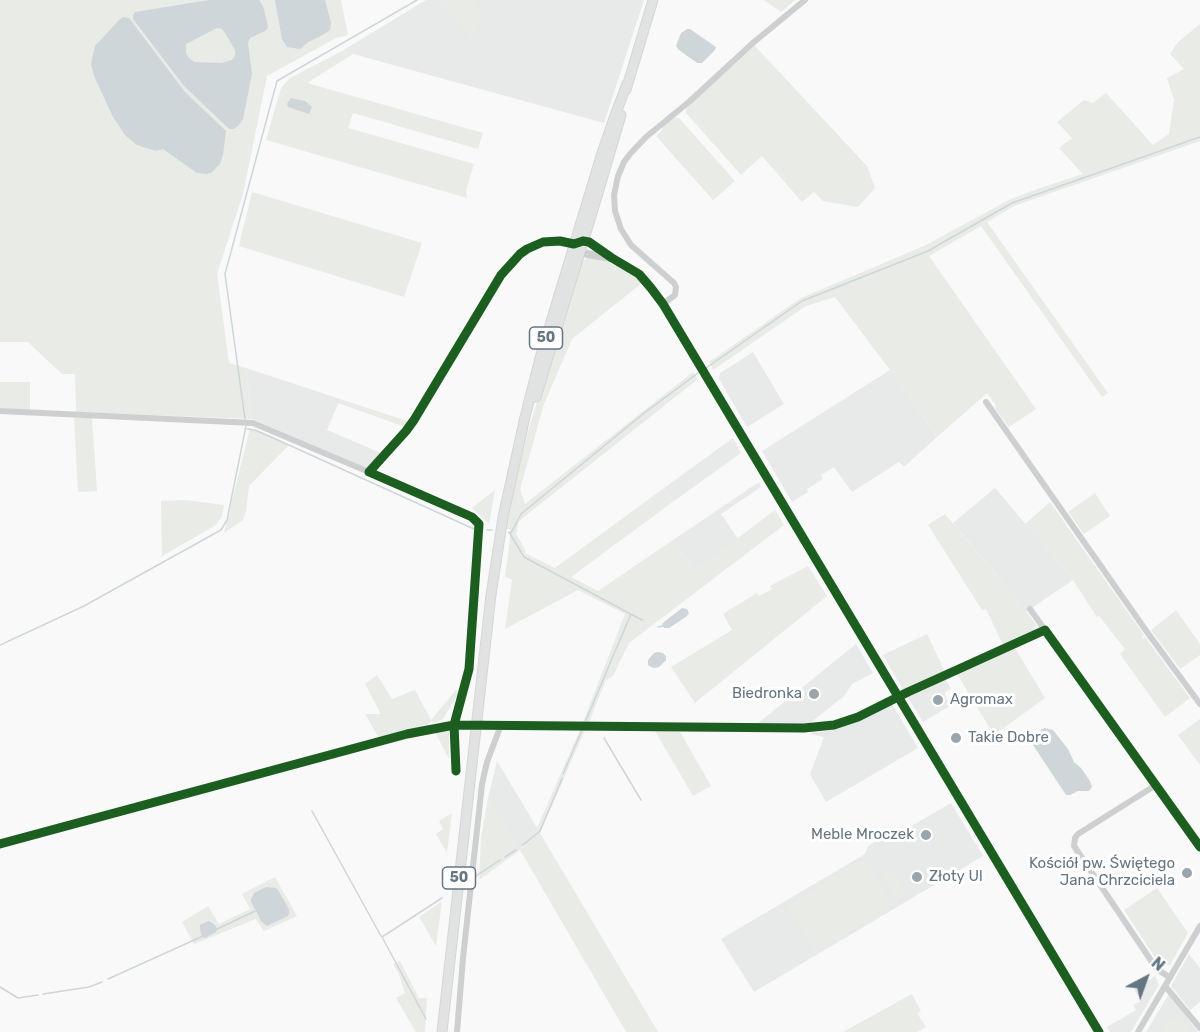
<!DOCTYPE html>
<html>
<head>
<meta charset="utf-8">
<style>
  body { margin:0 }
  #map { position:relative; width:1200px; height:1032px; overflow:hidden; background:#f9f9f9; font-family:Rubik,sans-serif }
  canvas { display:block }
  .north { position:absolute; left:1116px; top:948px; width:60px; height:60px; -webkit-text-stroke:4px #fff; paint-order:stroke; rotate:41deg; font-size:16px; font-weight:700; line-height:24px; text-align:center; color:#657683 }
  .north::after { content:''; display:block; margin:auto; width:21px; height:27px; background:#657683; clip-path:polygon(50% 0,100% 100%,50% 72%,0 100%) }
</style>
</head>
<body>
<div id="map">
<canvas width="1200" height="1032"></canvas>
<div class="north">N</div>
</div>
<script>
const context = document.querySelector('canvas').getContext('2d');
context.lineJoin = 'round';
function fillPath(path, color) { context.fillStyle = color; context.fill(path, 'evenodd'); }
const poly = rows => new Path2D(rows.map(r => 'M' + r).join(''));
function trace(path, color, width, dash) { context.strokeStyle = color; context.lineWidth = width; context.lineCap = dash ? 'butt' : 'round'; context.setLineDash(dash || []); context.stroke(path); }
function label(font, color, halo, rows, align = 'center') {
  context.font = font + ' Rubik,sans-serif'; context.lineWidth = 6; context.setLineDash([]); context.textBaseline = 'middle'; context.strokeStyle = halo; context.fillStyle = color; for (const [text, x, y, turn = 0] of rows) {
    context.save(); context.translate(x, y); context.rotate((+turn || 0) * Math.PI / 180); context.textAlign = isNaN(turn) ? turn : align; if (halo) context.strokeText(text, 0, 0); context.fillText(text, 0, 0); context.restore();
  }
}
const built = poly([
  [426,0,644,0,604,123,342,51],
  [753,352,784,404,747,427,719,379,720,373],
  [246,368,340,399,327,430,381,453,369,467,364,467,252,419],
  [890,370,937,437,904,467,899,462,852,492,834,467,821,475,823,479,807,489,808,492,792,502,762,451],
  [733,438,741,453,674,501,664,488],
  [759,482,761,487,721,514,738,539,694,571,673,540],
  [995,488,1073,580,1026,612,1001,580,953,523],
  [856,644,873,673,852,684,844,696,809,724,757,724],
  [945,679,951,689,945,692,945,695,950,706,923,722,907,696],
  [892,704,918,748,826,802,810,774,824,737,810,734,814,732,827,731,853,723],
  [497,761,540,833,519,850,488,798],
  [951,803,983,856,754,992,721,939,865,854,868,846,890,833,908,828],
  [1189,954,1200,968,1200,1002,1190,1010,1171,986],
  [1155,976,1159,985,1131,1032,1110,1032,1107,1027,1136,1010,1133,1005,1141,1001,1134,989],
  [1169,994,1198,1032,1146,1032]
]);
const green = poly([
  [0,0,341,0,348,35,336,38,267,76,243,194,217,274,229,363,246,368,252,419,76,412,75,374,62,374,28,342,0,342],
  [438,0,473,0,482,13,472,41],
  [764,0,795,0,781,12],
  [1200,24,1200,141,1014,206,987,222,1108,393,1102,397,981,226,929,256,1036,409,1009,427,996,410,995,404,987,393,937,437,890,370,835,297,806,306,713,370,709,362,801,298,924,246,1009,200,1037,189,1083,174,1059,148,1072,138,1057,122,1084,100,1093,103,1106,93,1153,145,1169,134,1174,100,1167,78,1184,69,1170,54,1178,42],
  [755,46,867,166,875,188,858,207,823,201,814,192,802,202,762,156,741,175,686,113,686,107],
  [342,51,353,54,307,83,483,133,478,149,353,113,348,128,474,164,466,191,467,198,266,140,281,88,290,78],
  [673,118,679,118,735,181,713,200,656,136,663,129,661,127],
  [252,192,422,243,404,297,239,246],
  [588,258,593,258,603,260,619,267,632,274,642,283,572,339,544,404,520,489,525,504,693,372,698,379,519,521,516,534,526,551,525,553,555,568,664,488,674,501,571,577,598,591,673,540,694,571,775,510,784,525,629,643,613,676,606,680,589,722,583,722,625,614,578,590,505,629,512,580,505,576,510,540,510,529,506,529,509,505,511,503,526,438,580,262],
  [0,382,30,382,30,410,0,408],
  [340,399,410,422,405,427,338,403],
  [74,417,92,418,97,491,78,492],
  [250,428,289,445,249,486,246,511,243,520,224,533],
  [495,490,489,524,472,508],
  [1095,493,1110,516,1084,534,1068,512],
  [185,500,224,505,222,516,216,525,162,556,161,501],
  [1050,502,1144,635,1142,637,1143,639,1145,637,1190,698,1165,717,1120,654,1125,649,1099,616,1097,617,1073,580,1025,524],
  [945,514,1001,580,1036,624,1033,633,1003,645,986,609,982,610,928,525],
  [808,566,827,596,695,703,671,667,732,630,723,614,757,593,759,596,772,589,770,586],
  [1176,610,1200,644,1200,655,1180,669,1151,630],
  [927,634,945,672,903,690,883,655],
  [1015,648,1045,698,994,735,957,674],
  [377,675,392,699,415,690,431,720,456,690,458,694,443,719,434,723,431,721,426,726,379,738,365,714,381,714,365,684],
  [1200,719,1200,765,1178,735],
  [449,730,449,759,435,732],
  [580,730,585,730,540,833,658,1032,626,1032,520,850,479,880,481,838,488,798,520,850,539,833,537,828],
  [655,731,680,732,711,786,693,796],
  [452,813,447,853,436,834,443,829,439,821],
  [865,858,893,905,815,953,786,906],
  [892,868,907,894,896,900,881,875],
  [275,877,297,916,264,931,256,919,194,944,182,922,208,906,219,924,250,909,242,894],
  [278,890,289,909,289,913,261,921,251,902,251,899],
  [1157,888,1188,933,1170,965,1160,965,1124,910],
  [442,901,436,946,419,917],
  [400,961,419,998,427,998,425,1032,416,1032,396,998,405,993,399,974,393,964],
  [912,994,921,1011,917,1013,926,1027,917,1032,843,1032],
  [1178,1013,1193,1032,1163,1032,1160,1028]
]);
const water = poly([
  [209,0,259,0,263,6,267,22,268,28,265,31,250,38,248,43,252,74,243,119,239,125,234,129,230,129,226,126,184,86,133,19,133,16,135,12],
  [217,28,222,29,225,33,235,50,235,56,232,60,222,63,194,62,189,58,186,53,186,44],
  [275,0,325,0,331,23,330,30,319,37,308,42,300,49,287,47,282,39],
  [123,17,129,18,185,92,226,131,223,155,220,164,212,172,207,174,197,173,163,149,156,151,137,145,126,136,113,117,94,76,91,64,95,46,120,19],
  [687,29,690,29,716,47,715,50,702,63,697,63,679,50,676,46,681,33],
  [291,98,305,101,312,107,309,114,288,107,287,104],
  [682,608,687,609,689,613,687,616,669,628,664,628,662,624,664,622],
  [658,652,663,653,666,656,666,660,659,667,654,668,651,667,648,665,648,660,654,653],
  [1044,728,1053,730,1068,749,1074,762,1081,768,1090,781,1092,787,1089,791,1078,791,1070,795,1066,795,1033,745,1031,740,1033,735],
  [266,887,276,888,278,890,289,909,289,913,288,916,267,926,261,921,251,902,251,899,254,893],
  [209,921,215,925,217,929,216,932,205,938,202,936,200,930,200,925]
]);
const stream = poly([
  [706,368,802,301,928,251,1012,203,1200,137],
  [245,419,225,274,277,81,417,0],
  [247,429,255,430,269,436,474,529],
  [487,530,492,530],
  [509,532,524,557,642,620],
  [511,533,521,514,643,414,698,373],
  [658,627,663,626],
  [0,645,84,606,221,530,227,520,246,426],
  [586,720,631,614],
  [604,738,641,800],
  [563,774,582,730],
  [312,811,381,936],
  [523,845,540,831,562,779],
  [505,857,516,850],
  [476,876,500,860],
  [215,930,255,911],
  [108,979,203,936],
  [0,987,18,998,38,995],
  [43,994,89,987,102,982],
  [426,1019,382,937,442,898]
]);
const minor = poly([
  [663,304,675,295,676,287,674,283,631,245,621,229,615,211,614,195,618,176,624,162,630,154,646,137,690,101,754,42,805,0],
  [986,402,1147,632,1200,704],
  [0,411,253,423,369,472],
  [1030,609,1045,630],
  [456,771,454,725,469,669,479,524,472,517,369,472,406,431,414,420,485,302,501,275,511,264,520,254,536,244,555,241,574,244],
  [1156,785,1078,834,1075,838,1074,846,1156,968,1170,978],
  [0,844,407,734,454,725,804,728,834,725,858,717,908,692,1045,630,1200,847],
  [1165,986,1200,1028],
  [457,1032,463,958,482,784,487,762,501,725],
  [1138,1032,1200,926]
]);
const tertiary = poly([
  [612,258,587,254,580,251,574,244,583,241,589,242,612,258,631,269,645,280,663,304,1099,1032]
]);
const primary = poly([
  [626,90,653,0],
  [536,397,599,190,621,115],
  [442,1032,491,595,503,517,525,417,540,358,601,156,614,118,627,84]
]);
const cycleway = poly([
  [456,771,454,725,469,669,479,524,472,517,369,472,406,431,414,420,501,275,520,254,527,249,543,242,560,241,574,244,583,241,589,242,612,258,639,274,651,288,663,304,1099,1032],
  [0,844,407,734,454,725,804,728,834,725,858,717,908,692,1045,630,1200,847]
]);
const markers = [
  [814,694,6,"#99a4ac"],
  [938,700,6,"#99a4ac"],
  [956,738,6,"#99a4ac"],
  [926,835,6,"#99a4ac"],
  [1187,873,6,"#99a4ac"],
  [917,877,6,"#99a4ac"]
];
const shields = [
  [546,338,33],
  [459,878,33]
];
const shieldNames = [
  ["50",546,338],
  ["50",459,878]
];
const poiNames = [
  ["Biedronka",802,694],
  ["Agromax",950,700,"left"],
  ["Takie Dobre",968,738,"left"],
  ["Meble Mroczek",914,835],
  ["Kościół pw. Świętego",1175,864],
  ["Jana Chrzciciela",1175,881],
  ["Złoty Ul",929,877,"left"]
];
fillPath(built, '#e8e9e9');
fillPath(green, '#e8ebe6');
fillPath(water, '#ced6d9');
trace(stream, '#ced6d9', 1.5);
trace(primary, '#d5d6d7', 11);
trace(minor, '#cecfd0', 6);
trace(tertiary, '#cecfd0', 8);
trace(primary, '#e1e2e2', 9);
trace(cycleway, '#1b5e20', 9);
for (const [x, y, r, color] of markers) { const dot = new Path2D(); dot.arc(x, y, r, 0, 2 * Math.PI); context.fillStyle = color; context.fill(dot); trace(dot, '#fff', 2); }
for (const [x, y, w] of shields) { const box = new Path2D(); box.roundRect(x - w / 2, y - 11, w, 22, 4.5); context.fillStyle = '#fff'; context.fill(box); trace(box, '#657683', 1.5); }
label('bold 14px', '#657683', null, shieldNames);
label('15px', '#657683', '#fff', poiNames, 'right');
</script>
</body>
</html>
